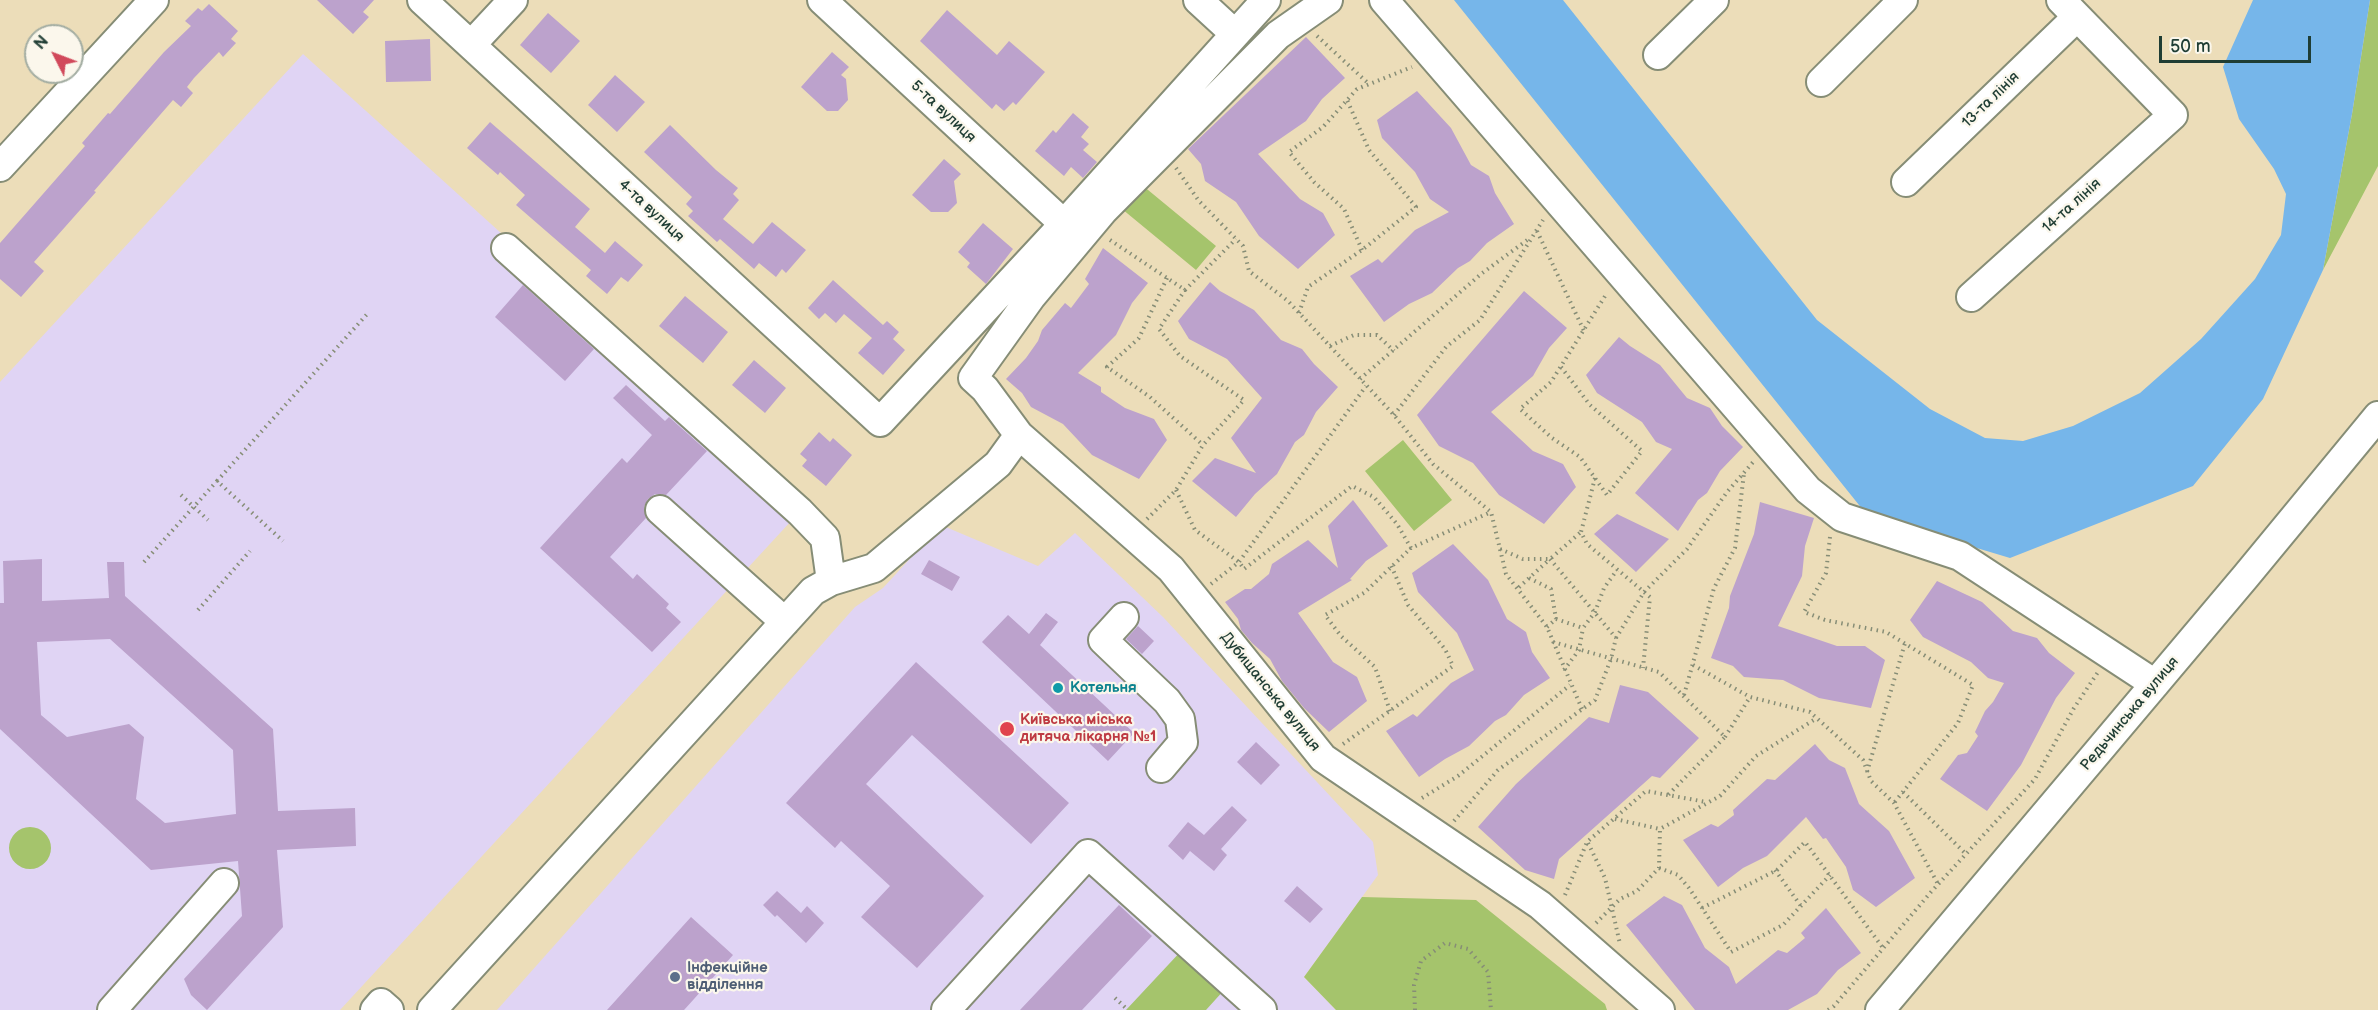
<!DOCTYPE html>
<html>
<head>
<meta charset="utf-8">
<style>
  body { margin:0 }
  #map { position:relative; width:2378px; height:1010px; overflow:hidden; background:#ecddb9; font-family:"Balsamiq Sans",sans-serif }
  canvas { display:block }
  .north { position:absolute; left:24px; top:24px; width:60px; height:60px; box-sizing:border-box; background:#fbf7ec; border:2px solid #a3ada2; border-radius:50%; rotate:312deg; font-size:16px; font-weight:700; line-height:24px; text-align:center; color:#1f3d34 }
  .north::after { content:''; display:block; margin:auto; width:21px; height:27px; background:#d1495b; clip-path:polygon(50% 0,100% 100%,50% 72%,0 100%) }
  .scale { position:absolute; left:2159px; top:36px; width:152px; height:27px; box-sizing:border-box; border:3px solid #1f3d34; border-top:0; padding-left:8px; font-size:18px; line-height:21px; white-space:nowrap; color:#1f3d34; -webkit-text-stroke:4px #fbf7ec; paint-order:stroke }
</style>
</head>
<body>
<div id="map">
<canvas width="2378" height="1010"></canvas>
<div class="north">N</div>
<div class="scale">50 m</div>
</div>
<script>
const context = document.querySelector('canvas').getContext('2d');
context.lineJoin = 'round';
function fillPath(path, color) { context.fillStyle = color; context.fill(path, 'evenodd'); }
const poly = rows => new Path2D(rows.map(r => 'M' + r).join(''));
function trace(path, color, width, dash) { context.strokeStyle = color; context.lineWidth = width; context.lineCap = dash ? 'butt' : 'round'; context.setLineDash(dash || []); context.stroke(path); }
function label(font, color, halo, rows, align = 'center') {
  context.font = font + ' "Balsamiq Sans",sans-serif'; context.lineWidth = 4.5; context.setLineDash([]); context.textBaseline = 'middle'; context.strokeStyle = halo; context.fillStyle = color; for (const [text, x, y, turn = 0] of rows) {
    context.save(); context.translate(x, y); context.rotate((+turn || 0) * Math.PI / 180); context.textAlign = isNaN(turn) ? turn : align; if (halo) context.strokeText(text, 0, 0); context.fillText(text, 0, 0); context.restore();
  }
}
const built = poly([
  [303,54,804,507,340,1010,0,1010,0,382],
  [941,525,1038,566,1075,533,1163,617,1373,842,1378,875,1304,977,1336,1010,497,1010,855,607,883,588]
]);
const green = poly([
  [2370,0,2378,0,2378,166,2323,270,2352,114],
  [1142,185,1216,246,1196,270,1122,209],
  [1403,440,1452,500,1414,531,1365,471],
  '9 848a21 21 0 1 1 42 0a21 21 0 1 1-42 0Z',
  [1362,897,1476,900,1605,1004,1607,1010,1336,1010,1304,977],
  [1183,949,1225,989,1206,1010,1126,1010]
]);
const water = poly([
  [1454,0,1563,0,1817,320,1930,409,1985,438,2023,441,2073,426,2140,393,2201,339,2255,279,2281,235,2286,194,2274,169,2239,119,2223,67,2253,0,2370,0,2352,114,2323,270,2263,399,2193,486,2010,558,1867,515]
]);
const building = poly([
  [317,0,374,0,363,12,369,17,353,34],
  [209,4,238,31,231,39,236,43,223,57,219,52,194,78,187,87,193,93,181,107,173,100,94,191,96,192,34,262,44,271,21,297,0,279,0,243,85,146,82,143,108,113,110,114,164,52,191,26,185,21,198,8,202,11],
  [947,10,997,55,1009,41,1045,72,1016,105,1013,102,1004,111,996,104,992,109,920,41],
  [548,13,580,41,551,73,520,45],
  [1306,37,1345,78,1322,99,1306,121,1258,154,1300,199,1323,213,1335,235,1298,269,1259,236,1236,202,1205,181,1201,164,1188,149],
  [430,39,431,81,386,82,385,41],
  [832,52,849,67,841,75,846,79,848,100,838,111,827,111,801,87],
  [615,75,645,102,617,132,588,105],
  [1417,91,1451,128,1471,165,1489,176,1495,193,1514,224,1487,243,1470,261,1458,268,1432,293,1409,304,1384,322,1350,276,1378,259,1382,263,1415,230,1449,212,1430,199,1415,172,1382,138,1377,120],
  [1073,113,1089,127,1081,137,1089,144,1083,150,1097,162,1083,178,1071,167,1064,176,1035,151,1053,130,1056,133],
  [490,122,590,209,575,227,605,253,615,241,643,265,628,282,621,277,607,294,586,276,591,270,516,205,525,195,500,172,498,175,467,148],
  [670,125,716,170,738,188,733,194,739,200,723,219,753,244,772,222,806,250,786,273,782,269,776,277,759,263,754,269,720,239,717,242,688,216,693,211,686,204,692,197,644,152],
  [944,159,961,174,954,181,957,203,948,212,931,212,912,195],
  [983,223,1013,249,986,284,967,267,970,263,958,252],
  [1103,248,1148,283,1132,303,1116,335,1078,373,1101,387,1101,392,1125,408,1154,419,1167,440,1139,479,1092,455,1063,424,1031,407,1022,393,1006,379,1026,358,1038,341,1042,330,1065,303,1071,308,1089,284,1085,279],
  [833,280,883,325,887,321,899,332,893,339,905,350,883,375,858,353,872,338,844,314,836,323,825,313,819,319,808,308],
  [1210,282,1220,291,1254,310,1281,340,1302,349,1314,364,1338,387,1316,412,1304,435,1295,442,1277,474,1255,494,1236,517,1192,481,1215,458,1256,473,1231,438,1262,398,1227,359,1189,339,1178,321],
  [523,285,594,349,565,381,495,317],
  [1524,291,1567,328,1549,348,1533,376,1491,412,1533,451,1563,464,1576,487,1544,524,1499,495,1473,463,1439,446,1417,415],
  [685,296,728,332,703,363,659,326],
  [1619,337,1630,346,1660,365,1687,398,1710,408,1722,426,1743,447,1720,471,1707,493,1698,500,1678,531,1635,493,1672,449,1656,442,1642,422,1597,393,1586,375],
  [754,360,786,388,765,413,732,385],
  [626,385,665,421,669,417,707,451,666,495,655,494,648,499,644,507,646,518,610,557,633,579,637,574,669,604,666,608,681,622,652,652,540,548,622,458,627,463,652,435,613,398],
  [819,432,830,442,833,438,852,455,826,486,802,466,807,460,800,454],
  [1353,500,1388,546,1366,561,1350,579,1352,580,1298,613,1333,662,1357,677,1367,701,1329,732,1304,708,1282,681,1270,659,1252,643,1241,630,1238,619,1225,602,1245,589,1251,589,1269,574,1272,564,1308,540,1338,568,1328,526],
  [1760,502,1814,518,1805,546,1802,576,1778,626,1837,646,1865,646,1885,660,1871,708,1819,698,1783,680,1744,677,1733,666,1711,658,1729,608,1730,596,1754,534],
  [1617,514,1669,539,1636,572,1594,534],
  [1453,544,1488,580,1507,619,1526,632,1532,652,1550,678,1524,695,1506,715,1495,721,1469,746,1445,759,1419,777,1386,731,1413,714,1417,717,1451,683,1474,670,1457,633,1418,592,1412,573],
  [42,559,42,601,109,598,107,562,124,562,125,596,273,729,278,811,355,808,356,846,277,850,283,927,207,1010,191,995,184,979,242,916,238,861,151,870,0,729,0,603,4,603,3,561],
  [110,639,233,750,236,814,165,823,136,799,144,737,129,724,67,737,41,715,37,642],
  [929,560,960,577,952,591,921,574],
  [1937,581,1982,602,2013,631,2037,638,2049,653,2075,673,2056,698,2021,765,1987,811,1940,779,1958,755,1967,753,1978,736,1975,732,1985,711,1993,702,2004,683,1988,678,1971,662,1923,637,1910,620],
  [1046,613,1058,622,1040,645,1134,733,1108,761,982,642,1008,615,1029,634],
  [1138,626,1154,641,1142,654,1126,639],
  [916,662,1069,803,1031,844,912,735,866,784,984,896,917,968,861,917,890,886,841,841,835,848,786,803],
  [1620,685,1648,692,1699,738,1660,778,1652,776,1559,859,1554,879,1525,870,1478,827,1516,784,1589,717,1609,723],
  [1256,742,1280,765,1261,785,1237,762],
  [1815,744,1829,760,1845,768,1859,804,1889,831,1915,878,1876,907,1853,890,1846,867,1826,838,1823,839,1806,817,1767,856,1743,868,1718,887,1683,840,1711,824,1718,827,1734,815,1733,810,1767,779,1775,780],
  [1232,806,1247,820,1221,849,1227,855,1214,871,1190,851,1183,860,1168,846,1188,822,1204,835],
  [1297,886,1323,909,1310,923,1284,901],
  [777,891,801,913,807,906,824,923,806,943,777,915,775,917,763,905],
  [1664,896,1682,905,1705,948,1729,967,1736,984,1778,950,1787,953,1805,938,1801,933,1826,908,1861,953,1838,970,1817,994,1788,1010,1695,1010,1626,925],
  [1119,905,1152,936,1082,1010,1020,1010],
  [691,917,733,955,694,999,684,1010,607,1010]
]);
const path = poly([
  [1317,36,1369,84],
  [1176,168,1199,201,1243,246,1249,271,1288,301,1394,415,1433,464,1491,512,1506,574,1547,627,1582,709],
  [1537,231,1584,331],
  [1110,240,1185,290,1236,239],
  [1362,250,1344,209,1314,182,1289,152,1323,127,1357,89,1412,67],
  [1167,278,1139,338,1107,367,1150,397,1203,445],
  [1299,313,1308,287,1362,250,1416,207,1369,150,1347,100],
  [1330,346,1354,335,1377,335,1394,351],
  [1561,367,1590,405,1642,451,1607,495,1580,457,1552,438,1520,409,1551,382,1607,293],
  [1360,379,1481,274,1530,238],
  [1394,415,1446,347,1480,320,1543,220],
  [1595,478,1581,532,1587,544,1650,597,1643,668],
  [217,481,369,312],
  [1176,490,1195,530,1239,562,1244,569,1352,486,1374,497,1397,524,1411,548,1491,512],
  [181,495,208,520],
  [1147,519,1176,490,1203,445,1244,400,1180,356,1159,329,1185,290],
  [1830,537,1826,573,1804,612,1825,620,1886,632,1973,685,1958,723,1894,803],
  [1500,549,1523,559,1550,559,1581,532],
  [144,562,217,481,283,541],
  [1529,578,1551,589,1556,619],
  [1211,584,1239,562,1366,386],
  [198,610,250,551],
  [1547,627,1556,619,1583,628,1595,612,1604,588,1617,570],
  [1616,638,1644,592,1687,549,1727,492,1754,461],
  [1553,642,1659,672,1725,737,1668,795],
  [1693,665,1750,697,1810,712,1863,760,1871,781,1894,803,1938,884],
  [1564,670,1579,650,1583,628],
  [1684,695,1714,588,1735,548,1744,473],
  [1390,711,1375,667,1341,636,1325,615,1364,593,1411,548],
  [1725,737,1750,697],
  [1343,744,1453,666,1445,649,1408,605,1391,565],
  [1867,772,1905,643],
  [1903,792,1966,854],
  [1422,798,1458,776,1570,685],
  [1615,819,1660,829],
  [1454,821,1498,770,1595,700,1611,659,1616,638,1550,559,1517,589],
  [1588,843,1605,878,1620,944],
  [1659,868,1678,875,1689,888,1731,952,1783,925,1830,875],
  [1775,870,1801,906],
  [1565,895,1587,842,1646,791,1706,802],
  [1702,908,1777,870,1805,842,1883,948],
  [1596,923,1620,899,1637,891,1659,868,1660,829,1720,796,1756,756,1817,718],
  [1115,998,1128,1010],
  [1415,1010,1414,985,1421,961,1445,943,1468,949,1488,972,1491,1010],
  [1828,1010,1834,1006,1931,892,2035,779,2074,708,2098,672]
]);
const minor = poly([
  [422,0,880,422,1064,224,1266,0],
  [822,0,1064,224],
  [1198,0,1235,34],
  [1328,0,1278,35,1103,211,1031,297,973,378,985,389,1019,435,1171,569,1323,758,1540,905,1660,1010],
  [1384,0,1808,490,1842,517,1960,556,2155,684],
  [471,45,513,0],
  [1658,55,1714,0],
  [1821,82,1903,0],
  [0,167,154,0],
  [1906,182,2077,17],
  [506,248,800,512,825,538,831,581],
  [1971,297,2173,115,2061,0],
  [660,510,785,622],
  [1124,617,1103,640,1167,701,1180,719,1183,742,1161,768],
  [112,1010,224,883],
  [375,1010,381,1003,389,1010],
  [432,1010,813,591,831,581,874,568,998,464,1019,435],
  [946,1010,1088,854,1262,1010],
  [1880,1010,2246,576,2378,416]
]);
const markers = [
  [1058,688,6,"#0f9aa8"],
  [1007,729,8,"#e0444e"],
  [675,977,6,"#5c6f8a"]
];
const streetNames = [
  ["13-та лінія",1991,100,-44],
  ["5-та вулиця",943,112,43],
  ["14-та лінія",2072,206,-42],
  ["4-та вулиця",651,211,43],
  ["Дубищанська вулиця",1270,692,51],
  ["Редьчинська вулиця",2130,714,-50]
];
const cultureNames = [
  ["Котельня",1070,688]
];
const healthNames = [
  ["Київська міська",1020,720],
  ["дитяча лікарня №1",1020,737]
];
const serviceNames = [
  ["Інфекційне",687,968],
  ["відділення",687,985]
];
fillPath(built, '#e0d4f4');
fillPath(green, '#a5c46c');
fillPath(water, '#76b6ea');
fillPath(building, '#bca2cc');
trace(minor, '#868d76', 32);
trace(path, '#868d76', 4, [1.5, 4.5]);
trace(minor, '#fff', 28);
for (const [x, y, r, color] of markers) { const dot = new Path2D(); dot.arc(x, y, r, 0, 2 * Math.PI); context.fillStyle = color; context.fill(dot); trace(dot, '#fbf7ec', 2); }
label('15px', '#1f3d34', '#fbf7ec', streetNames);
label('bold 15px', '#0d838f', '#fbf7ec', cultureNames, 'left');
label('bold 15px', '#be3a42', '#fbf7ec', healthNames, 'left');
label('bold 15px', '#4e5e75', '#fbf7ec', serviceNames, 'left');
</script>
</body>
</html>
